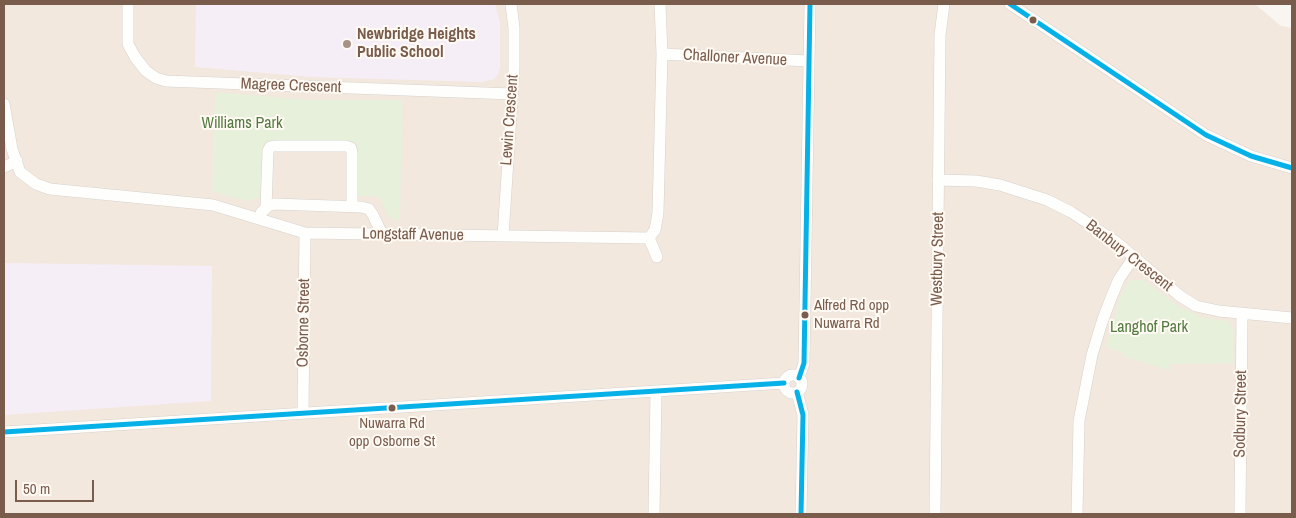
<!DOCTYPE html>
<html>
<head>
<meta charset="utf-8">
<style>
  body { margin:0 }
  #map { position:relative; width:1296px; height:518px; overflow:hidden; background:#f9f5f0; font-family:"Archivo Narrow",sans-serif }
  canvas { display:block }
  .frame { position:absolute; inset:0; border:5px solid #7a5c4d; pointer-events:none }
  .scale { position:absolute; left:15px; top:480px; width:79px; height:22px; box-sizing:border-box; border:2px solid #7a5c4d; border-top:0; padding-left:6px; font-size:15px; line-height:18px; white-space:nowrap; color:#7a5c4d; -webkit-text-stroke:4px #fffaf3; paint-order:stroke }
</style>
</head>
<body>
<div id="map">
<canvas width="1296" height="518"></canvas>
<div class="frame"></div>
<div class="scale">50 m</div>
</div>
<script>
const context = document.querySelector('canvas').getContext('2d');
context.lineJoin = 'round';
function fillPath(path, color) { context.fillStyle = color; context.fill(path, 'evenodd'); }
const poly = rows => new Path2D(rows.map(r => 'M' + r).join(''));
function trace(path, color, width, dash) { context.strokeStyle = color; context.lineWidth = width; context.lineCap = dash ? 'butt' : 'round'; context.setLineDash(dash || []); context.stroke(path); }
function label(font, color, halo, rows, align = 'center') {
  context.font = font + ' "Archivo Narrow",sans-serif'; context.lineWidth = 4; context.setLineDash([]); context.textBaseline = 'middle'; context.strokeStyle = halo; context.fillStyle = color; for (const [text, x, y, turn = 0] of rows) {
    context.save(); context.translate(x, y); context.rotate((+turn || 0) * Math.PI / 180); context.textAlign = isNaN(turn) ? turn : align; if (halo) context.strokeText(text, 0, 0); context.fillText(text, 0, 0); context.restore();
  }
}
const residential = poly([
  [4,4,1255,4,1281,26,1292,28,1292,514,4,514]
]);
const education = poly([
  [196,4,495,4,500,23,500,66,498,74,494,79,482,82,311,77,195,67],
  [4,263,212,266,211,401,4,415]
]);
const green = poly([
  [215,92,308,100,402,100,400,220,394,220,388,216,380,199,374,196,357,196,357,143,267,141,264,144,263,147,262,197,246,201,212,191],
  [1132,280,1144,280,1178,306,1193,313,1203,318,1228,321,1233,330,1234,363,1169,364,1169,370,1122,356,1123,353,1106,347,1119,300,1127,283]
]);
const minor = poly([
  [128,4,128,44,135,57,146,71,156,78,166,81,512,94],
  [1010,4,1206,135,1251,156,1292,168],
  [662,54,809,61],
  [4,104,12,149,20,172,36,184,50,189,213,205,305,233,649,238,655,230,658,213,662,54,660,4],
  [4,167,17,161],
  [938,180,976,181,1000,185,1047,200,1071,212,1115,241,1180,296,1196,306,1219,311,1292,318],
  [266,208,268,151,270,147,274,146,346,146,351,148,352,153,352,206],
  [261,213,268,206,274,204,361,207,369,209,373,215,382,234],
  [503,236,514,69,514,28,511,4],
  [649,238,657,257],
  '784 384a9 9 0 1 1 18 0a9 9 0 1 1-18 0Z',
  [799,378,804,363,810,4],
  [797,392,803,415,801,514],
  [303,413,305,233],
  [4,432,784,383],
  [654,514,656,391],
  [935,514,940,35,944,4],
  [1077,514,1079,421,1092,355,1102,322,1111,298,1119,279,1134,257],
  [1240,514,1242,314]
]);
const bus1 = poly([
  [1010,4,1206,135,1251,156,1292,168],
  [799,378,804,363,810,4],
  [797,392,803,415,801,514],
  [4,432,784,383]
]);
const markers = [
  [1033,20,4.5,"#7a5c4d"],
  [347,44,5,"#a69286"],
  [805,315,4.5,"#7a5c4d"],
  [392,408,4.5,"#7a5c4d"]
];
const busNames = [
  ["Alfred Rd opp",814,306],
  ["Nuwarra Rd",814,324],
  ["Nuwarra Rd",392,424,"center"],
  ["opp Osborne St",392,442,"center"]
];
const poiNames = [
  ["Newbridge Heights",357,35],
  ["Public School",357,53]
];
const streetNames = [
  ["Challoner Avenue",735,58,3],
  ["Magree Crescent",291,86,2],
  ["Lewin Crescent",510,120,-86],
  ["Longstaff Avenue",413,235,1],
  ["Banbury Crescent",1129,256,38],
  ["Westbury Street",938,259,-89],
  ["Osborne Street",304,323,-89],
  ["Sodbury Street",1241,414,-89]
];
const parkNames = [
  ["Williams Park",242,124],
  ["Langhof Park",1149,328]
];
fillPath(residential, '#f2e8de');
fillPath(education, '#f6eef6');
fillPath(green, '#e7f0db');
trace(minor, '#d7d1cb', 12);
trace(minor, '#fefefd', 11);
trace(bus1, '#06b1e7', 5);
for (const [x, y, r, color] of markers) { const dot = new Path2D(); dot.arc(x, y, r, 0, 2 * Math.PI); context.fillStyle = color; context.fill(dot); trace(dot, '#fffaf3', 2); }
label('15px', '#7a5c4d', '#fffaf3', busNames, 'left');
label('bold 16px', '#7a5c4d', '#fffaf3', poiNames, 'left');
label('16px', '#7a5c4d', '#fffaf3', streetNames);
label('16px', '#537a41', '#fffaf3', parkNames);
</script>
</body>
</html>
